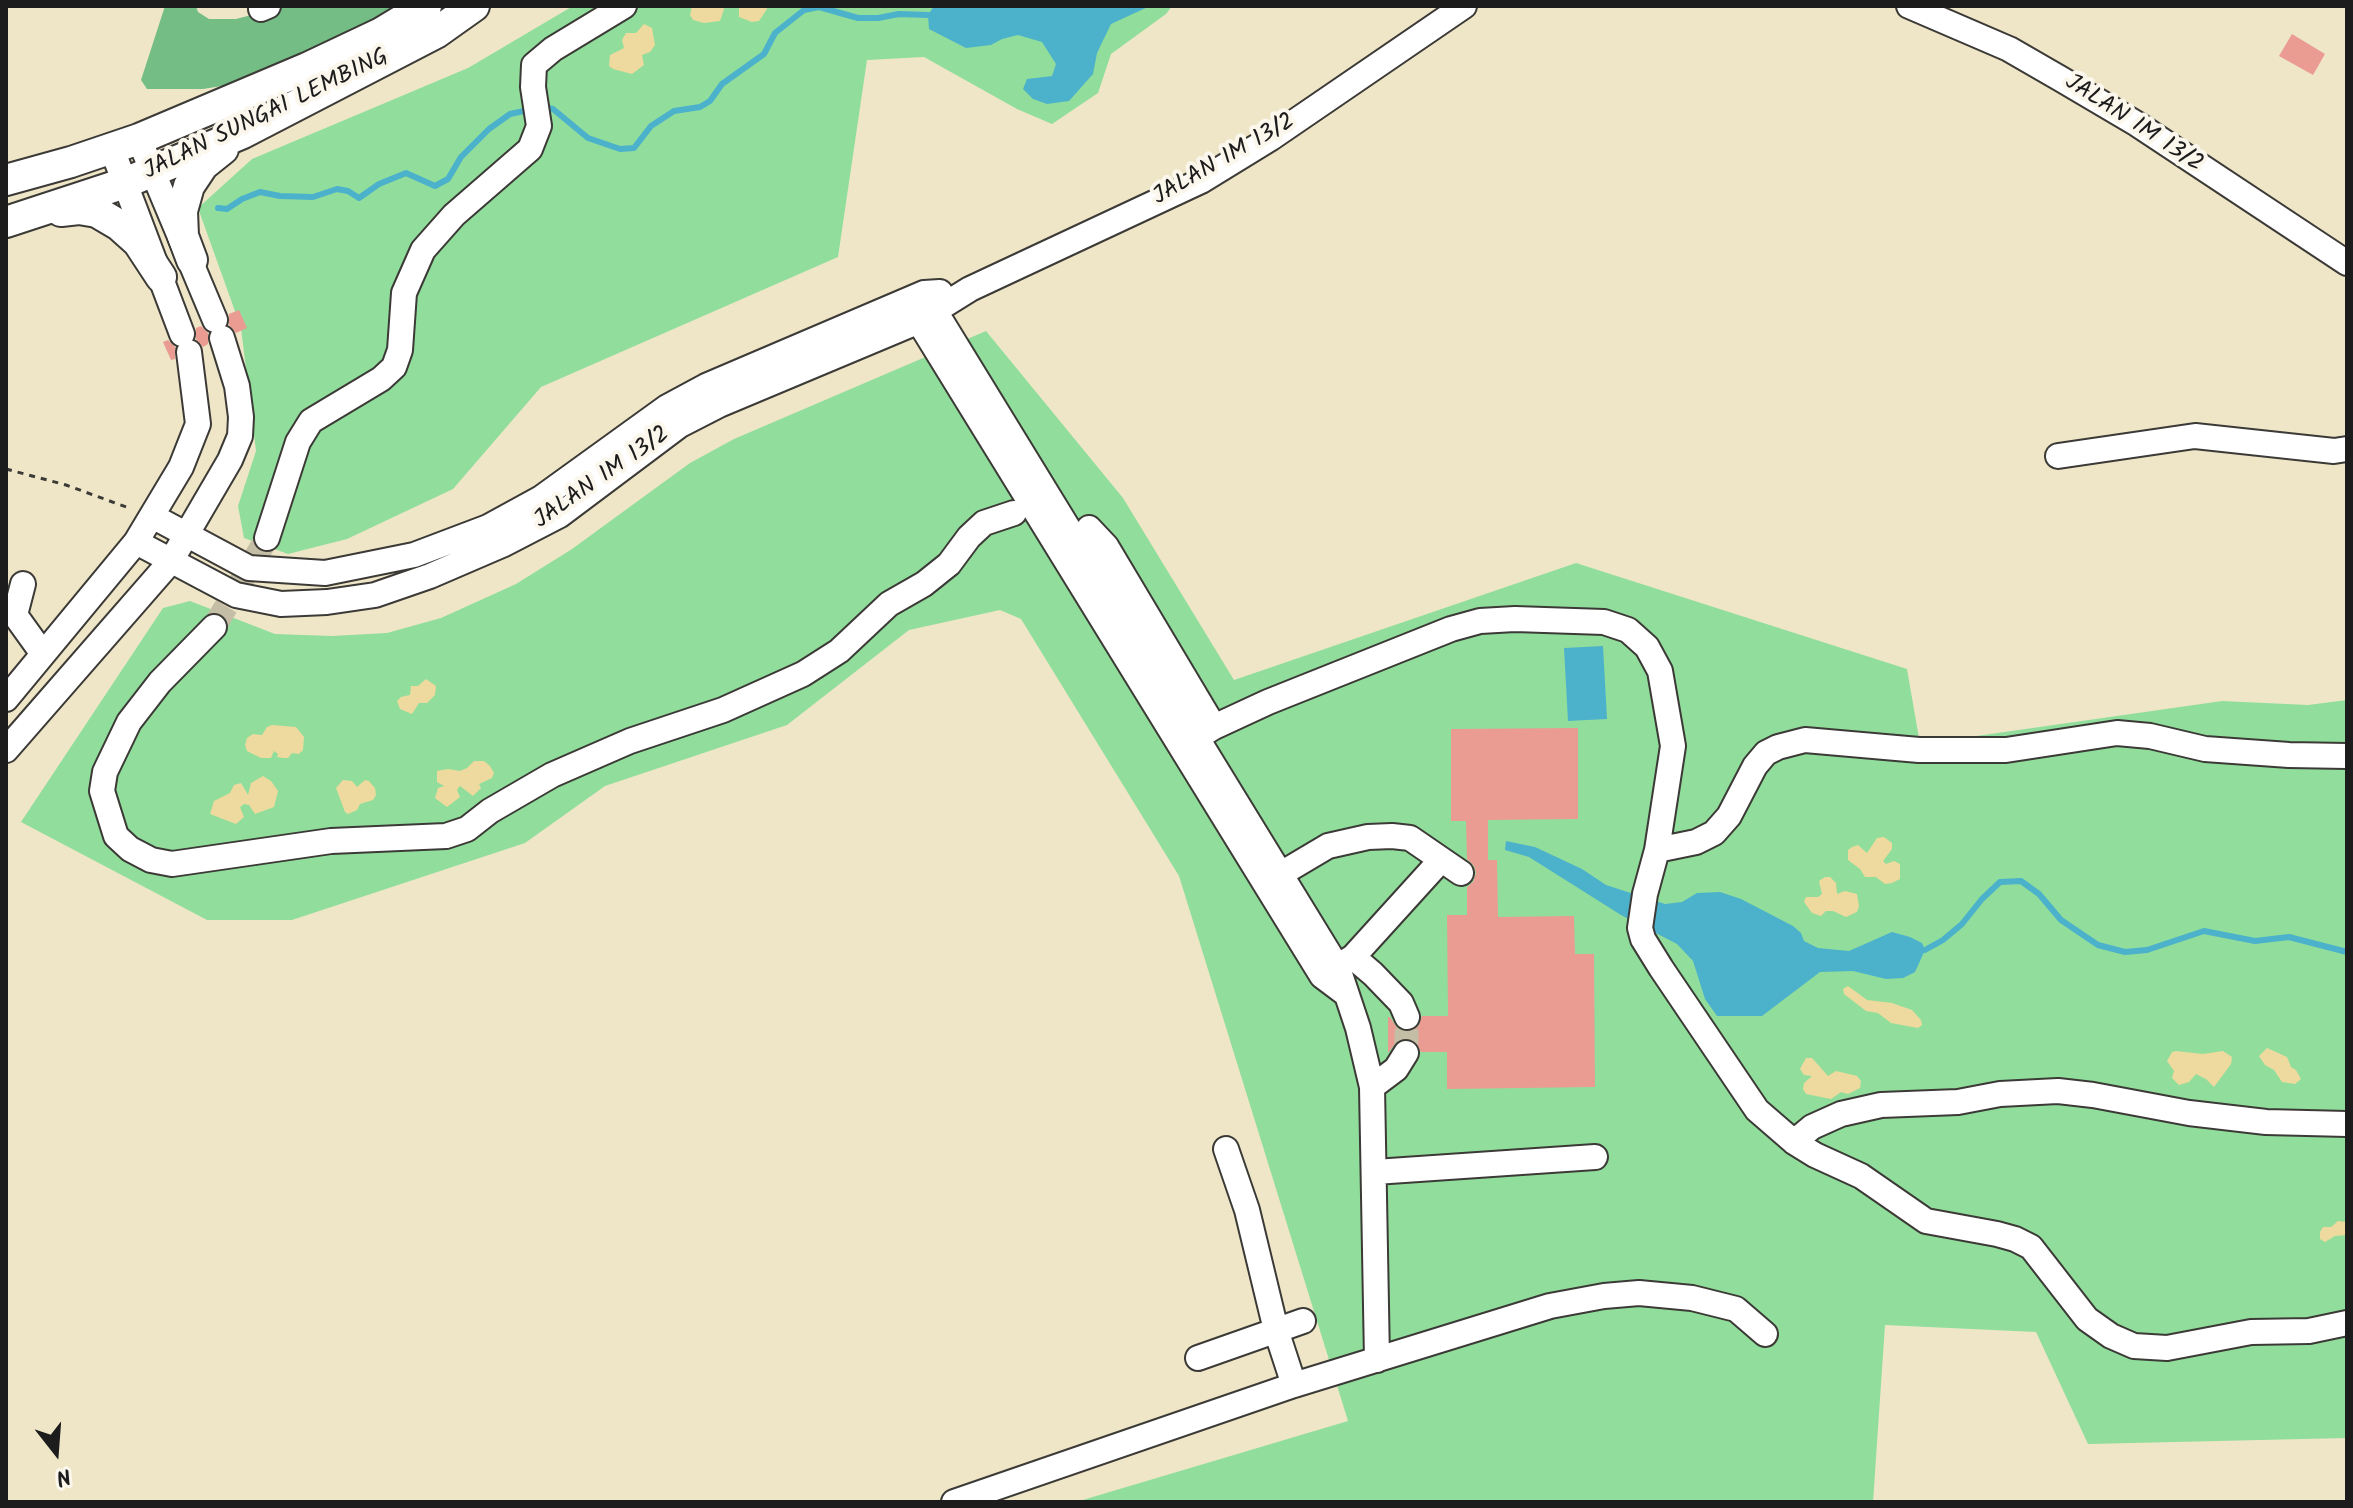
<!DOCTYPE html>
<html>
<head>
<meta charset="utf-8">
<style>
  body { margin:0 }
  #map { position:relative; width:2353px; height:1508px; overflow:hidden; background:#efe6c8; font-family:Kalam,sans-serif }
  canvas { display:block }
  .frame { position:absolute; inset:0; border:8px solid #1c1c1c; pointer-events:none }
  .north { position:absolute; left:16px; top:1412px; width:80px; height:80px; -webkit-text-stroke:6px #fbf7ec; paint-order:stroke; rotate:163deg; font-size:22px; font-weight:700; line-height:32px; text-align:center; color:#1c1c1c }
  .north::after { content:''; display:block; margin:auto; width:28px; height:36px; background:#1c1c1c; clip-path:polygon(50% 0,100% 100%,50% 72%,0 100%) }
</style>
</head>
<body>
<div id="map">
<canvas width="2353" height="1508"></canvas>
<div class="frame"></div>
<div class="north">N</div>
</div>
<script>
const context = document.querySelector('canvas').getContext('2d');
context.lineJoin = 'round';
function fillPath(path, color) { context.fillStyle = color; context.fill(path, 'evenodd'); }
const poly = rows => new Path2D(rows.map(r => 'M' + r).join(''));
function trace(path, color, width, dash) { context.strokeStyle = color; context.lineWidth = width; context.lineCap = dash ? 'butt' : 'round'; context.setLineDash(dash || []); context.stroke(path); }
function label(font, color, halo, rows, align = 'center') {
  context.font = font + ' Kalam,sans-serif'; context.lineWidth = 8; context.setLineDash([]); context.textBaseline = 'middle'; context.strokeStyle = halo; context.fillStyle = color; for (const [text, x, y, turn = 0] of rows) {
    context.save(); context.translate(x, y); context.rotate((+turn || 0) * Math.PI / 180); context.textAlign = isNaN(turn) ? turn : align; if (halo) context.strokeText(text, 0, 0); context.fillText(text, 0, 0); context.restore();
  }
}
const green = poly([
  [573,6,1172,6,1166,14,1111,54,1098,93,1052,124,1017,109,924,57,867,60,838,257,541,387,453,489,347,539,288,554,244,538,238,506,256,451,241,328,198,208,252,159,468,68],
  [986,331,1123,498,1234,680,1576,563,1907,669,1920,744,2222,701,2308,705,2347,700,2347,1438,2088,1444,2036,1332,1885,1325,1873,1502,1076,1502,1348,1421,1179,876,1021,619,1000,610,909,630,787,725,605,786,525,843,292,920,207,920,21,822,163,608,190,601,275,634,332,636,387,633,441,618,516,584,572,549,690,463,734,439]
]);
const forest = poly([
  [165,6,196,6,198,12,209,19,236,19,286,6,398,6,365,26,228,85,203,89,147,89,141,80]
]);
const sand = poly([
  [692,6,723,6,724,9,720,21,704,23,693,20,690,15],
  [739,6,767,6,767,9,759,21,752,22,739,17],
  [644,24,652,28,655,45,650,52,642,55,644,65,632,74,613,69,609,66,610,55,624,48,622,40,626,33,636,33],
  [426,679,436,686,435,695,427,703,419,703,412,714,400,709,397,701,401,697,410,695,411,686,418,686],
  [272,725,296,727,304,737,303,750,299,754,292,753,288,758,283,758,277,757,278,754,274,751,271,758,261,758,247,751,245,745,247,738,253,734,262,735,267,727],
  [474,761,484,761,490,766,494,773,492,778,479,784,481,788,473,796,460,786,457,790,460,797,447,807,435,798,438,788,444,786,437,782,437,771,448,769,460,771,467,768],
  [263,776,271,781,278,791,274,807,255,814,249,805,244,804,240,807,244,817,236,824,210,814,214,801,230,793,234,785,241,783,248,795,251,783],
  [343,780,352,781,357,787,365,780,369,781,375,788,376,795,373,800,360,804,357,810,348,814,345,812,336,788],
  [1884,837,1892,843,1892,849,1883,861,1886,864,1894,861,1900,864,1900,879,1892,883,1885,884,1876,877,1865,877,1860,869,1848,860,1848,850,1852,847,1858,845,1867,853,1877,838],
  [1825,877,1830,877,1836,883,1837,894,1845,891,1857,894,1859,906,1857,912,1846,917,1833,911,1826,911,1821,916,1812,913,1804,902,1806,897,1818,897,1822,894,1819,881],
  [1848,986,1867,1000,1892,1003,1912,1010,1921,1020,1922,1025,1918,1028,1891,1023,1878,1013,1866,1011,1844,994,1843,989],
  [2267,1048,2287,1057,2291,1067,2296,1070,2301,1079,2295,1084,2282,1082,2274,1070,2265,1065,2259,1056],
  [2176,1051,2203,1054,2223,1051,2232,1057,2231,1064,2214,1087,2206,1079,2196,1074,2189,1082,2179,1085,2172,1078,2174,1071,2167,1061,2172,1052],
  [1806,1058,1812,1058,1828,1076,1836,1071,1857,1076,1861,1081,1860,1088,1848,1094,1841,1092,1831,1099,1806,1094,1803,1089,1804,1083,1812,1076,1804,1075,1800,1069],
  [2338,1221,2347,1222,2347,1235,2335,1236,2325,1242,2320,1239,2320,1232,2323,1227,2331,1227]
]);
const water = poly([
  [934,6,1150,6,1111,24,1097,53,1093,74,1069,101,1047,104,1033,99,1023,89,1027,79,1052,76,1056,64,1042,42,1018,35,1002,39,991,45,966,48,929,29,928,15],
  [1603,646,1607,719,1568,721,1564,648],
  [1506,841,1535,847,1582,869,1606,885,1665,904,1682,902,1697,893,1720,892,1741,899,1793,926,1801,933,1804,941,1818,948,1849,951,1892,932,1910,937,1922,943,1925,950,1915,972,1903,978,1886,979,1853,971,1820,972,1762,1016,1717,1016,1705,999,1693,961,1677,944,1621,915,1529,857,1505,850]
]);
const stream = poly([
  [544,107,553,109,588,138,620,149,634,148,651,126,674,111,700,107,710,101,722,84,764,54,775,33,804,10,819,7,858,18,878,18,899,14,928,15],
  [218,208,227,209,242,199,260,192,280,196,313,197,337,189,348,191,359,198,379,184,406,173,435,186,448,179,461,157,489,129,510,114,533,109],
  [1925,950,1943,940,1962,924,1982,899,2000,882,2021,881,2039,894,2061,920,2098,945,2125,952,2147,950,2204,931,2255,941,2289,937,2347,952]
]);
const building = poly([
  [2292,34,2325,54,2313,75,2279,56],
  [239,310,247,328,236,333,229,325,229,314],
  [201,326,208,333,208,344,203,347,196,339,196,328],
  [168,340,175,347,175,359,171,360,163,342],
  [1578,728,1578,819,1488,820,1488,860,1497,860,1498,917,1574,916,1575,954,1594,954,1595,1087,1447,1089,1447,1052,1421,1052,1415,1041,1406,1038,1398,1040,1388,1053,1388,1017,1390,1017,1397,1028,1406,1032,1418,1027,1422,1016,1448,1016,1447,915,1467,915,1467,887,1473,882,1476,873,1474,866,1467,859,1466,821,1451,821,1451,729]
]);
const minorTunnel = poly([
  [214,627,267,538],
  [1406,1053,1407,1017]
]);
const path = poly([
  [6,469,66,485,129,508]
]);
const minor = poly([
  [1909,6,2009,49,2061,79,2137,124,2347,263],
  [261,9,268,6],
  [139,139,215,320],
  [112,149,182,334],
  [924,293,1338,968,1358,1028,1372,1087,1377,1360],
  [911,309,1322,976,1346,994],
  [2058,456,2195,436,2334,451,2347,449],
  [152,516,249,568,325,573,414,555,488,527,541,498,667,407,706,386,924,293,940,292],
  [1089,528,1106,546,1214,727],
  [267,538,298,442,311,421,381,379,394,367,400,350,404,293,423,250,454,215,530,149,539,126,533,87,534,65,553,49,624,6],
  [136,542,236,595,281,604,327,602,375,595,430,576,502,545,560,515,680,425,719,405,917,322,970,289,1201,181,1271,138,1464,6],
  [23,584,15,615,43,654],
  [214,627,160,682,129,722,105,772,102,791,116,836,130,849,151,860,172,864,331,841,446,836,467,829,490,811,552,775,630,741,723,710,803,674,839,651,889,604,924,584,949,564,969,537,984,523,1014,513],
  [6,699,136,542,181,467,198,424,189,352],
  [1198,737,1214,727,1268,702,1451,629,1480,621,1515,619,1604,622,1628,630,1647,647,1660,671,1673,746,1657,850,1645,894,1640,928,1643,939,1661,968,1757,1110,1794,1142,1815,1155,1861,1176,1926,1221,1997,1234,2015,1239,2031,1247,2087,1319,2111,1336,2134,1346,2167,1348,2251,1332,2309,1331,2347,1323],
  [6,750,171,561,230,460,240,436,241,417,237,386,222,338],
  [1657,850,1696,842,1714,833,1729,816,1755,766,1766,753,1778,747,1805,740,1919,750,2006,750,2117,733,2150,736,2205,749,2289,755,2347,756],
  [1269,881,1328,846,1368,837,1392,836,1410,838,1461,873],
  [1353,957,1373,974,1401,1003,1407,1017],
  [1324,975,1353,957,1441,860],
  [1372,1087,1396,1069,1406,1053],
  [1794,1142,1812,1127,1841,1114,1881,1105,1958,1102,2000,1094,2058,1091,2093,1095,2189,1113,2266,1122,2347,1124],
  [1226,1149,1247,1210,1276,1330,1294,1385],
  [1375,1172,1595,1157],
  [1198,1358,1303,1321],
  [954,1502,1294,1385,1550,1306,1604,1296,1639,1293,1692,1298,1736,1309,1765,1334]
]);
const major = poly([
  [6,180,71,162,139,139,307,68,381,33,426,6],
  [61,211,79,209,97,212,119,225,138,242,161,277],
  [6,222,125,183,243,133,436,33,474,6],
  [192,260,183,236,182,211,189,186,203,165,223,149]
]);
const streetNames = [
  ["JALAN SUNGAI LEMBING",267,116,-26],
  ["JALAN IM 13/2",2133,125,33],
  ["JALAN IM 13/2",1225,161,-30],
  ["JALAN IM 13/2",603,479,-35]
];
fillPath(green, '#91de9c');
fillPath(forest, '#74bd84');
fillPath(sand, '#eeda9e');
fillPath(water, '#4cb1cb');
trace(stream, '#4cb1cb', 6);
fillPath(building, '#ea9c93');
trace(minorTunnel, '#c5bea6', 24, [24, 12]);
trace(minor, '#3c3a36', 28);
trace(major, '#3c3a36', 34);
trace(path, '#3c3a36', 3, [6, 6]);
trace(minor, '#fff', 24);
trace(major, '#fff', 30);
label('24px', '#1c1c1c', '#fbf7ec', streetNames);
</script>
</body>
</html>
